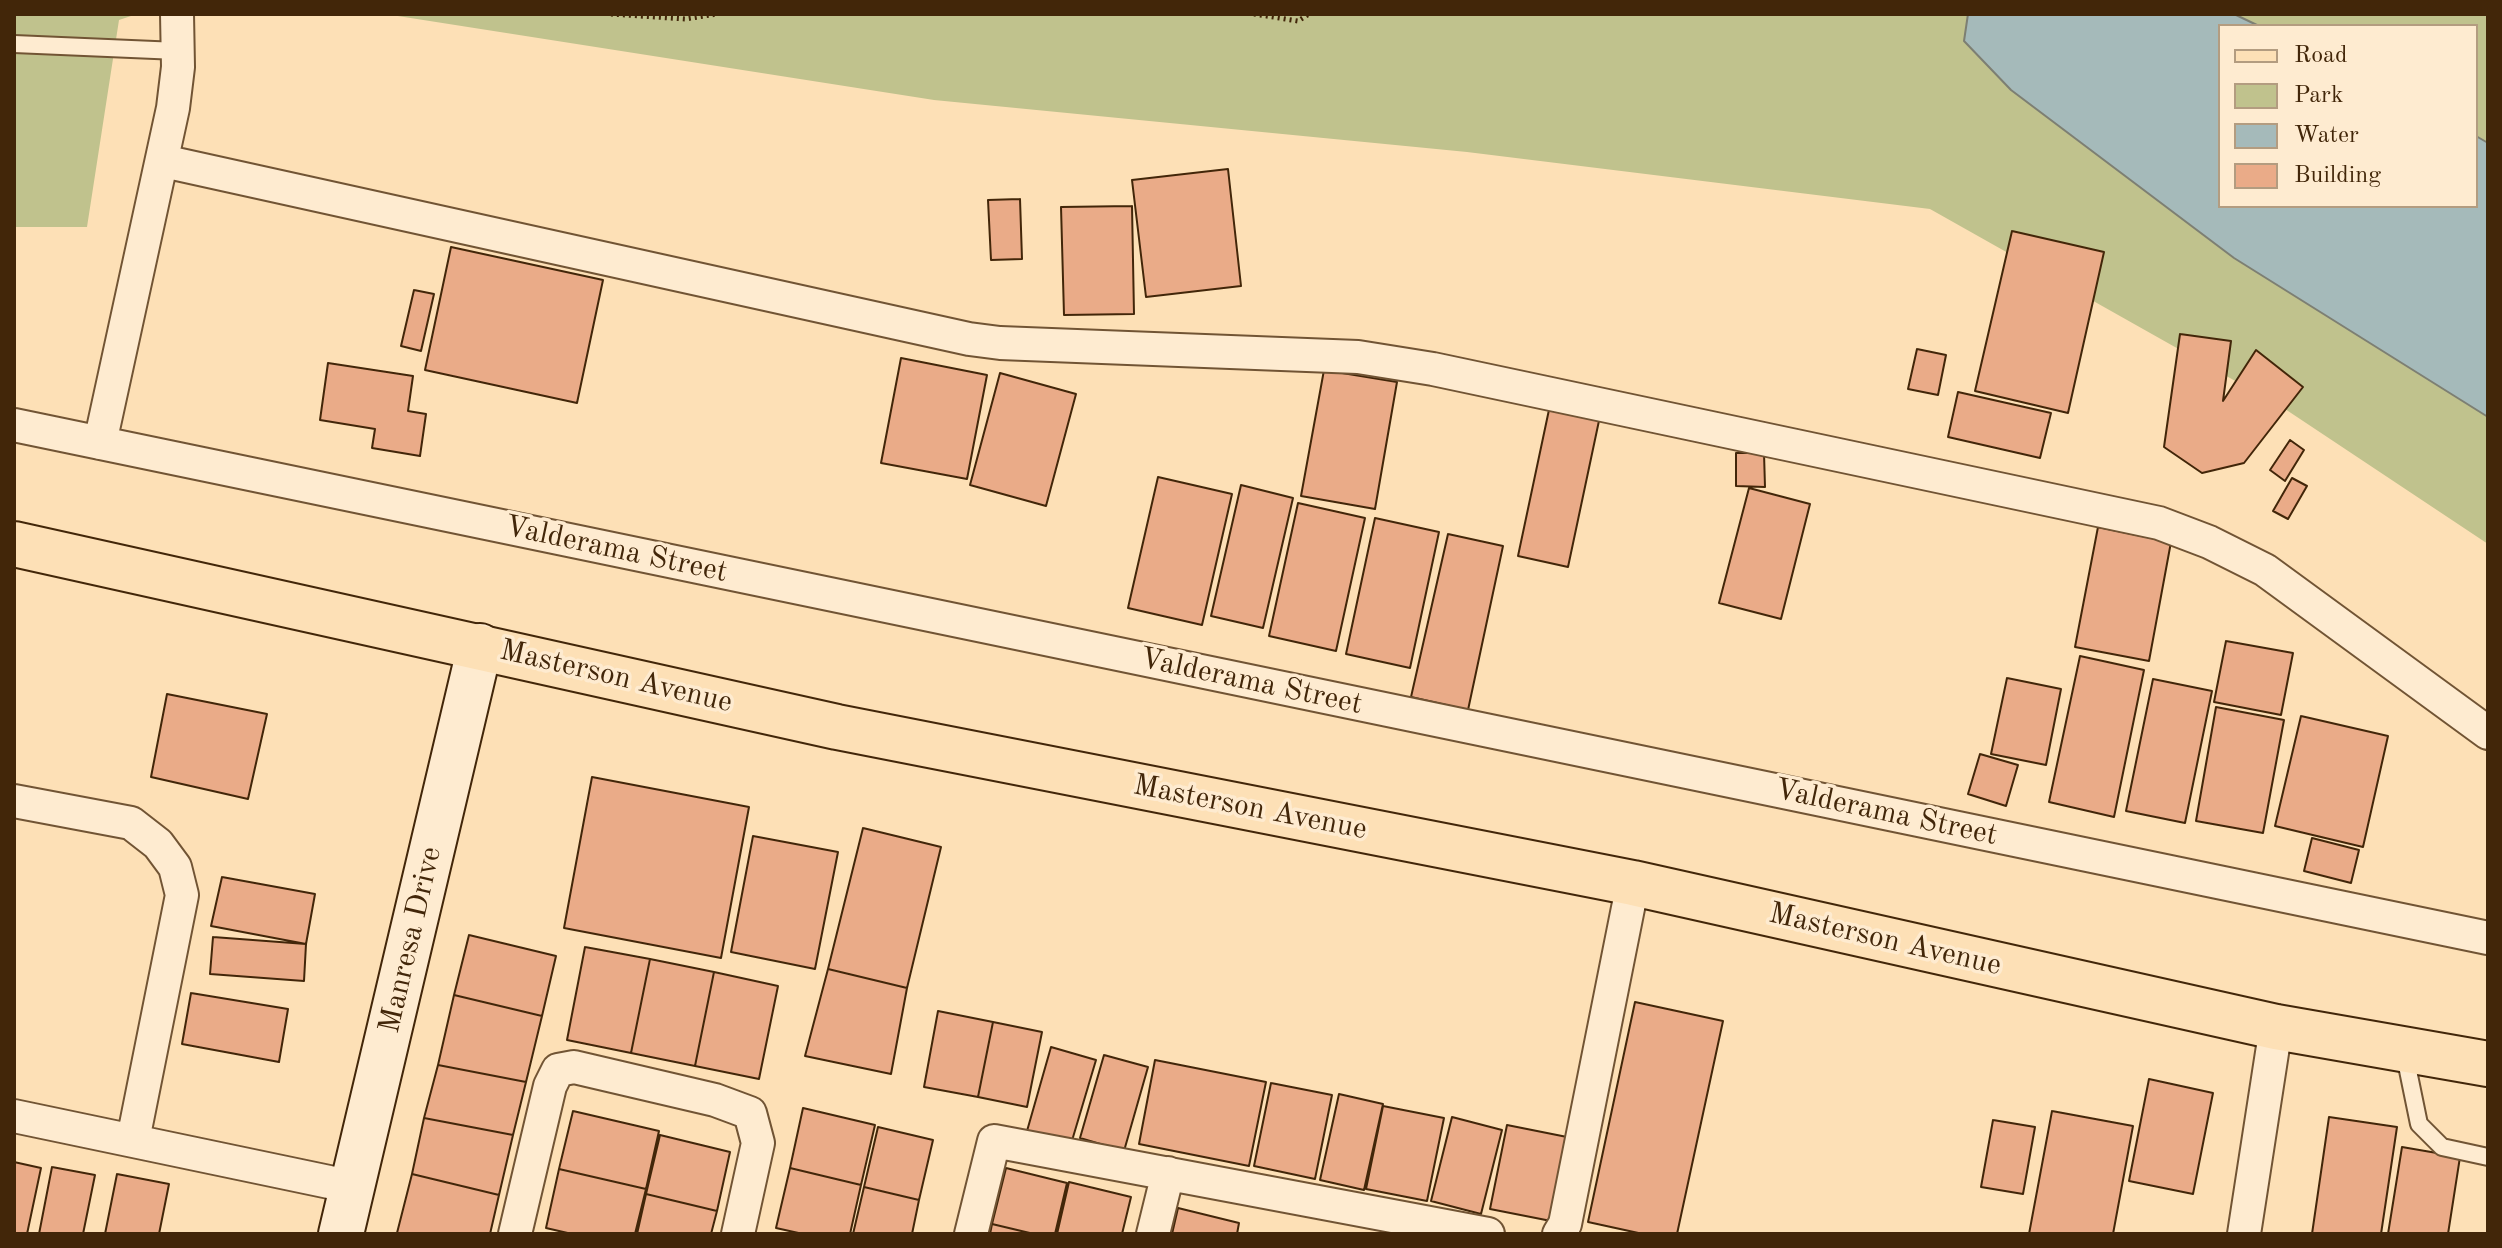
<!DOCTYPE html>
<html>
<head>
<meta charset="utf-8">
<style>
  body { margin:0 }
  #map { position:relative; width:2502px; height:1248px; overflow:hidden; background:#fde0b6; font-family:"Old Standard TT",serif }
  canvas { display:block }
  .frame { position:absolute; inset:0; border:16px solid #422609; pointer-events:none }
  .legend { position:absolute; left:2218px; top:24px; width:260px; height:184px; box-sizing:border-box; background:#feebd0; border:2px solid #b39c80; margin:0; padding:10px 14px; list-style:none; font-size:24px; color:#422609 }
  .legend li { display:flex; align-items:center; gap:16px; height:40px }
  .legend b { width:40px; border:2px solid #b39c80 }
</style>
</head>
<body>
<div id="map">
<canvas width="2502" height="1248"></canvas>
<div class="frame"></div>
<ul class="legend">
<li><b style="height:10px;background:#fde0b6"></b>Road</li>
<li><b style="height:22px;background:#c0c28d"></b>Park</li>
<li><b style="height:22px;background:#a5baba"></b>Water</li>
<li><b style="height:22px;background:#eaab88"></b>Building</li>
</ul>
</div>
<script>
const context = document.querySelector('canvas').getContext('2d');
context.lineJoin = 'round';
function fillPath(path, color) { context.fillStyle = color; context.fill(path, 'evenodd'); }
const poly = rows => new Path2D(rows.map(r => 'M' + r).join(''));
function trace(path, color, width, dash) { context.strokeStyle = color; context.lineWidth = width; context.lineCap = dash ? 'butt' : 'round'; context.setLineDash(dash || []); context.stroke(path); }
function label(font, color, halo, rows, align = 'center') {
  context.font = font + ' "Old Standard TT",serif'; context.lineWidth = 7; context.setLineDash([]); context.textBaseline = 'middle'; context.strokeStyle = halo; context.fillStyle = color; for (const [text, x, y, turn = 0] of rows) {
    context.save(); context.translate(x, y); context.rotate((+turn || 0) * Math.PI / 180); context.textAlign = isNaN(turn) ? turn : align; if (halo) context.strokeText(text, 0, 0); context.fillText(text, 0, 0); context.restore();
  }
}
const green = poly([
  [14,14,137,14,119,20,87,227,14,227],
  [385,14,2488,14,2488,544,2285,409,1930,209,1467,152,934,100],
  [2220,26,2476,26,2476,206,2220,206]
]);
const water = poly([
  [1968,14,2234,14,2259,26,2220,26,2220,206,2476,206,2476,136,2488,143,2488,417,2234,258,2011,90,1964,41,1968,14]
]);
const building = poly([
  [1228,169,1241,286,1146,297,1132,180,1228,169],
  [1020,199,1022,259,991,260,988,200,1020,199],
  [1132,206,1134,314,1064,315,1061,207,1132,206],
  [2012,231,2104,252,2068,413,1975,391,2012,231],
  [451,247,603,280,577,403,425,370,451,247],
  [414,290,434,294,421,351,401,346,414,290],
  [2180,334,2231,341,2223,401,2256,350,2303,387,2244,463,2202,473,2164,447,2180,334],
  [1917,349,1946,355,1938,395,1908,389,1917,349],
  [901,358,987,375,967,479,881,463,901,358],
  [328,363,413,376,408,411,426,414,420,456,372,448,375,429,320,420,328,363],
  [1324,370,1397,382,1375,509,1301,496,1324,370],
  [1000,373,1076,394,1046,506,970,485,1000,373],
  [1958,392,2051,413,2040,458,1948,437,1958,392],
  [1550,405,1600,416,1568,567,1518,556,1550,405],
  [2290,440,2304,450,2285,481,2270,470,2290,440],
  [1736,453,1764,453,1765,487,1736,486,1736,453],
  [1158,477,1232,494,1202,625,1128,608,1158,477],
  [2292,478,2307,486,2288,519,2273,511,2292,478],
  [1241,485,1293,498,1263,628,1211,616,1241,485],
  [1749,488,1810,504,1781,619,1719,603,1749,488],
  [1298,503,1365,518,1336,651,1269,636,1298,503],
  [1375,518,1439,532,1410,668,1346,654,1375,518],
  [2098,527,2171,542,2149,661,2075,647,2098,527],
  [1448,534,1503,546,1468,710,1411,697,1448,534],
  [2226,641,2293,653,2281,715,2214,702,2226,641],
  [2080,656,2144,670,2114,817,2049,802,2080,656],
  [2007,678,2061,689,2046,765,1991,754,2007,678],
  [2153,679,2212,691,2185,823,2126,811,2153,679],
  [167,694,267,714,248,799,151,777,167,694],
  [2216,707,2284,720,2263,833,2196,821,2216,707],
  [2301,716,2388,736,2363,847,2275,826,2301,716],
  [1980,754,2018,765,2006,806,1968,794,1980,754],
  [592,777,749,807,721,958,564,928,592,777],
  [863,828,941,847,907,988,828,969,863,828],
  [753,836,838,852,815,969,731,952,753,836],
  [2312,838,2359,850,2351,883,2304,871,2312,838],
  [222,877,315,894,306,944,211,926,222,877],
  [469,935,556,956,542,1016,454,995,469,935],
  [213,937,306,944,304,981,210,974,213,937],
  [585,947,650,959,631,1053,567,1040,585,947],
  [650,959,714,972,695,1066,631,1053,650,959],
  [828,969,907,988,891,1074,805,1056,828,969],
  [714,972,778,986,759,1079,695,1066,714,972],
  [191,993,288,1009,279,1062,182,1044,191,993],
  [454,995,542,1016,526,1082,438,1065,454,995],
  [1635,1002,1723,1021,1677,1234,1643,1234,1588,1222,1635,1002],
  [938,1011,993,1022,978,1097,924,1087,938,1011],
  [993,1022,1042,1032,1027,1107,978,1097,993,1022],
  [1051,1047,1096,1060,1071,1144,1027,1131,1051,1047],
  [1104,1055,1148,1067,1124,1151,1080,1138,1104,1055],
  [1155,1060,1266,1082,1249,1166,1139,1144,1155,1060],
  [438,1065,526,1082,513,1135,424,1118,438,1065],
  [2149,1079,2213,1093,2193,1194,2129,1181,2149,1079],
  [1271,1083,1332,1095,1315,1179,1254,1166,1271,1083],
  [1339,1094,1383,1104,1364,1190,1320,1180,1339,1094],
  [1383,1106,1444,1118,1427,1201,1366,1189,1383,1106],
  [803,1108,875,1125,861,1185,790,1168,803,1108],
  [573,1111,659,1131,646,1189,559,1169,573,1111],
  [2052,1111,2133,1126,2113,1234,2029,1234,2052,1111],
  [1452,1117,1502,1130,1481,1214,1431,1201,1452,1117],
  [2329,1117,2397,1127,2381,1234,2312,1234,2329,1117],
  [424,1118,513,1135,499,1195,412,1174,424,1118],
  [1993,1120,2035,1127,2023,1194,1981,1187,1993,1120],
  [1507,1125,1567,1137,1551,1221,1490,1209,1507,1125],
  [878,1127,933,1140,919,1200,864,1187,878,1127],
  [660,1135,730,1152,717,1211,646,1194,660,1135],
  [2402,1147,2460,1157,2448,1234,2388,1234,2402,1147],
  [14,1162,41,1168,27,1234,14,1234,14,1162],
  [52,1167,95,1175,83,1234,39,1234,52,1167],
  [790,1168,861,1185,850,1234,803,1234,776,1228,790,1168],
  [1006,1168,1067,1183,1055,1234,1034,1234,992,1224,1006,1168],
  [559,1169,646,1189,635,1234,572,1234,546,1228,559,1169],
  [117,1174,169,1184,159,1234,105,1234,117,1174],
  [412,1174,499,1195,490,1234,397,1233,412,1174],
  [1069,1182,1131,1197,1122,1234,1057,1234,1069,1182],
  [864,1187,919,1200,912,1234,853,1234,864,1187],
  [646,1194,717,1211,711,1234,637,1234,646,1194],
  [1178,1208,1239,1223,1237,1234,1172,1234,1178,1208],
  [992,1224,1034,1234,990,1234,992,1224]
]);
const path = poly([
  [611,14,685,19,717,14],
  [1254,14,1298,21,1309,14]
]);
const lane = poly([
  [14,44,178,51],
  [2404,1051,2419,1124,2442,1147,2488,1157]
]);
const street = poly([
  [163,161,969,339,1000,343,1358,357,1433,369,2159,523,2209,542,2265,570,2488,733],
  [14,425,2488,938],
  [100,443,173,108,178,67,177,14],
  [14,801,131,823,158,844,175,867,182,895,133,1140],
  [14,1116,353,1187],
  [515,1234,550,1086,558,1070,574,1067,715,1100,750,1113,758,1143,738,1234],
  [971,1234,994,1141,1488,1234],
  [1153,1234,1168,1173],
  [1559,1234,1565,1224,1633,883],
  [2244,1234,2276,1027]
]);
const secondary = poly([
  [341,1234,480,646]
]);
const primary = poly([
  [14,544,837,727,1633,883,2276,1027,2488,1064]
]);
const streetNames = [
  ["Valderama Street",616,550,12],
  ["Masterson Avenue",616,677,13],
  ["Valderama Street",1251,682,12],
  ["Masterson Avenue",1250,808,11],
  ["Valderama Street",1886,813,12],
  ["Manresa Drive",411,940,-77],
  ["Masterson Avenue",1885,940,13]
];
fillPath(green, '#c0c28d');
fillPath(water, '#a5baba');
trace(water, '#7d7f73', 2);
fillPath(building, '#eaab88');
trace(building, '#422609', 2);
trace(lane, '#715434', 20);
trace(street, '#715434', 36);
trace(secondary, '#422609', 48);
trace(primary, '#422609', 48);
trace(path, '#422609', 5, [2, 4]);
trace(lane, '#feebd0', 16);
trace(street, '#feebd0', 32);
trace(secondary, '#feebd0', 44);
trace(primary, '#fde0b6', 44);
label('30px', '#422609', '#feebd0', streetNames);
</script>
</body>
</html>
